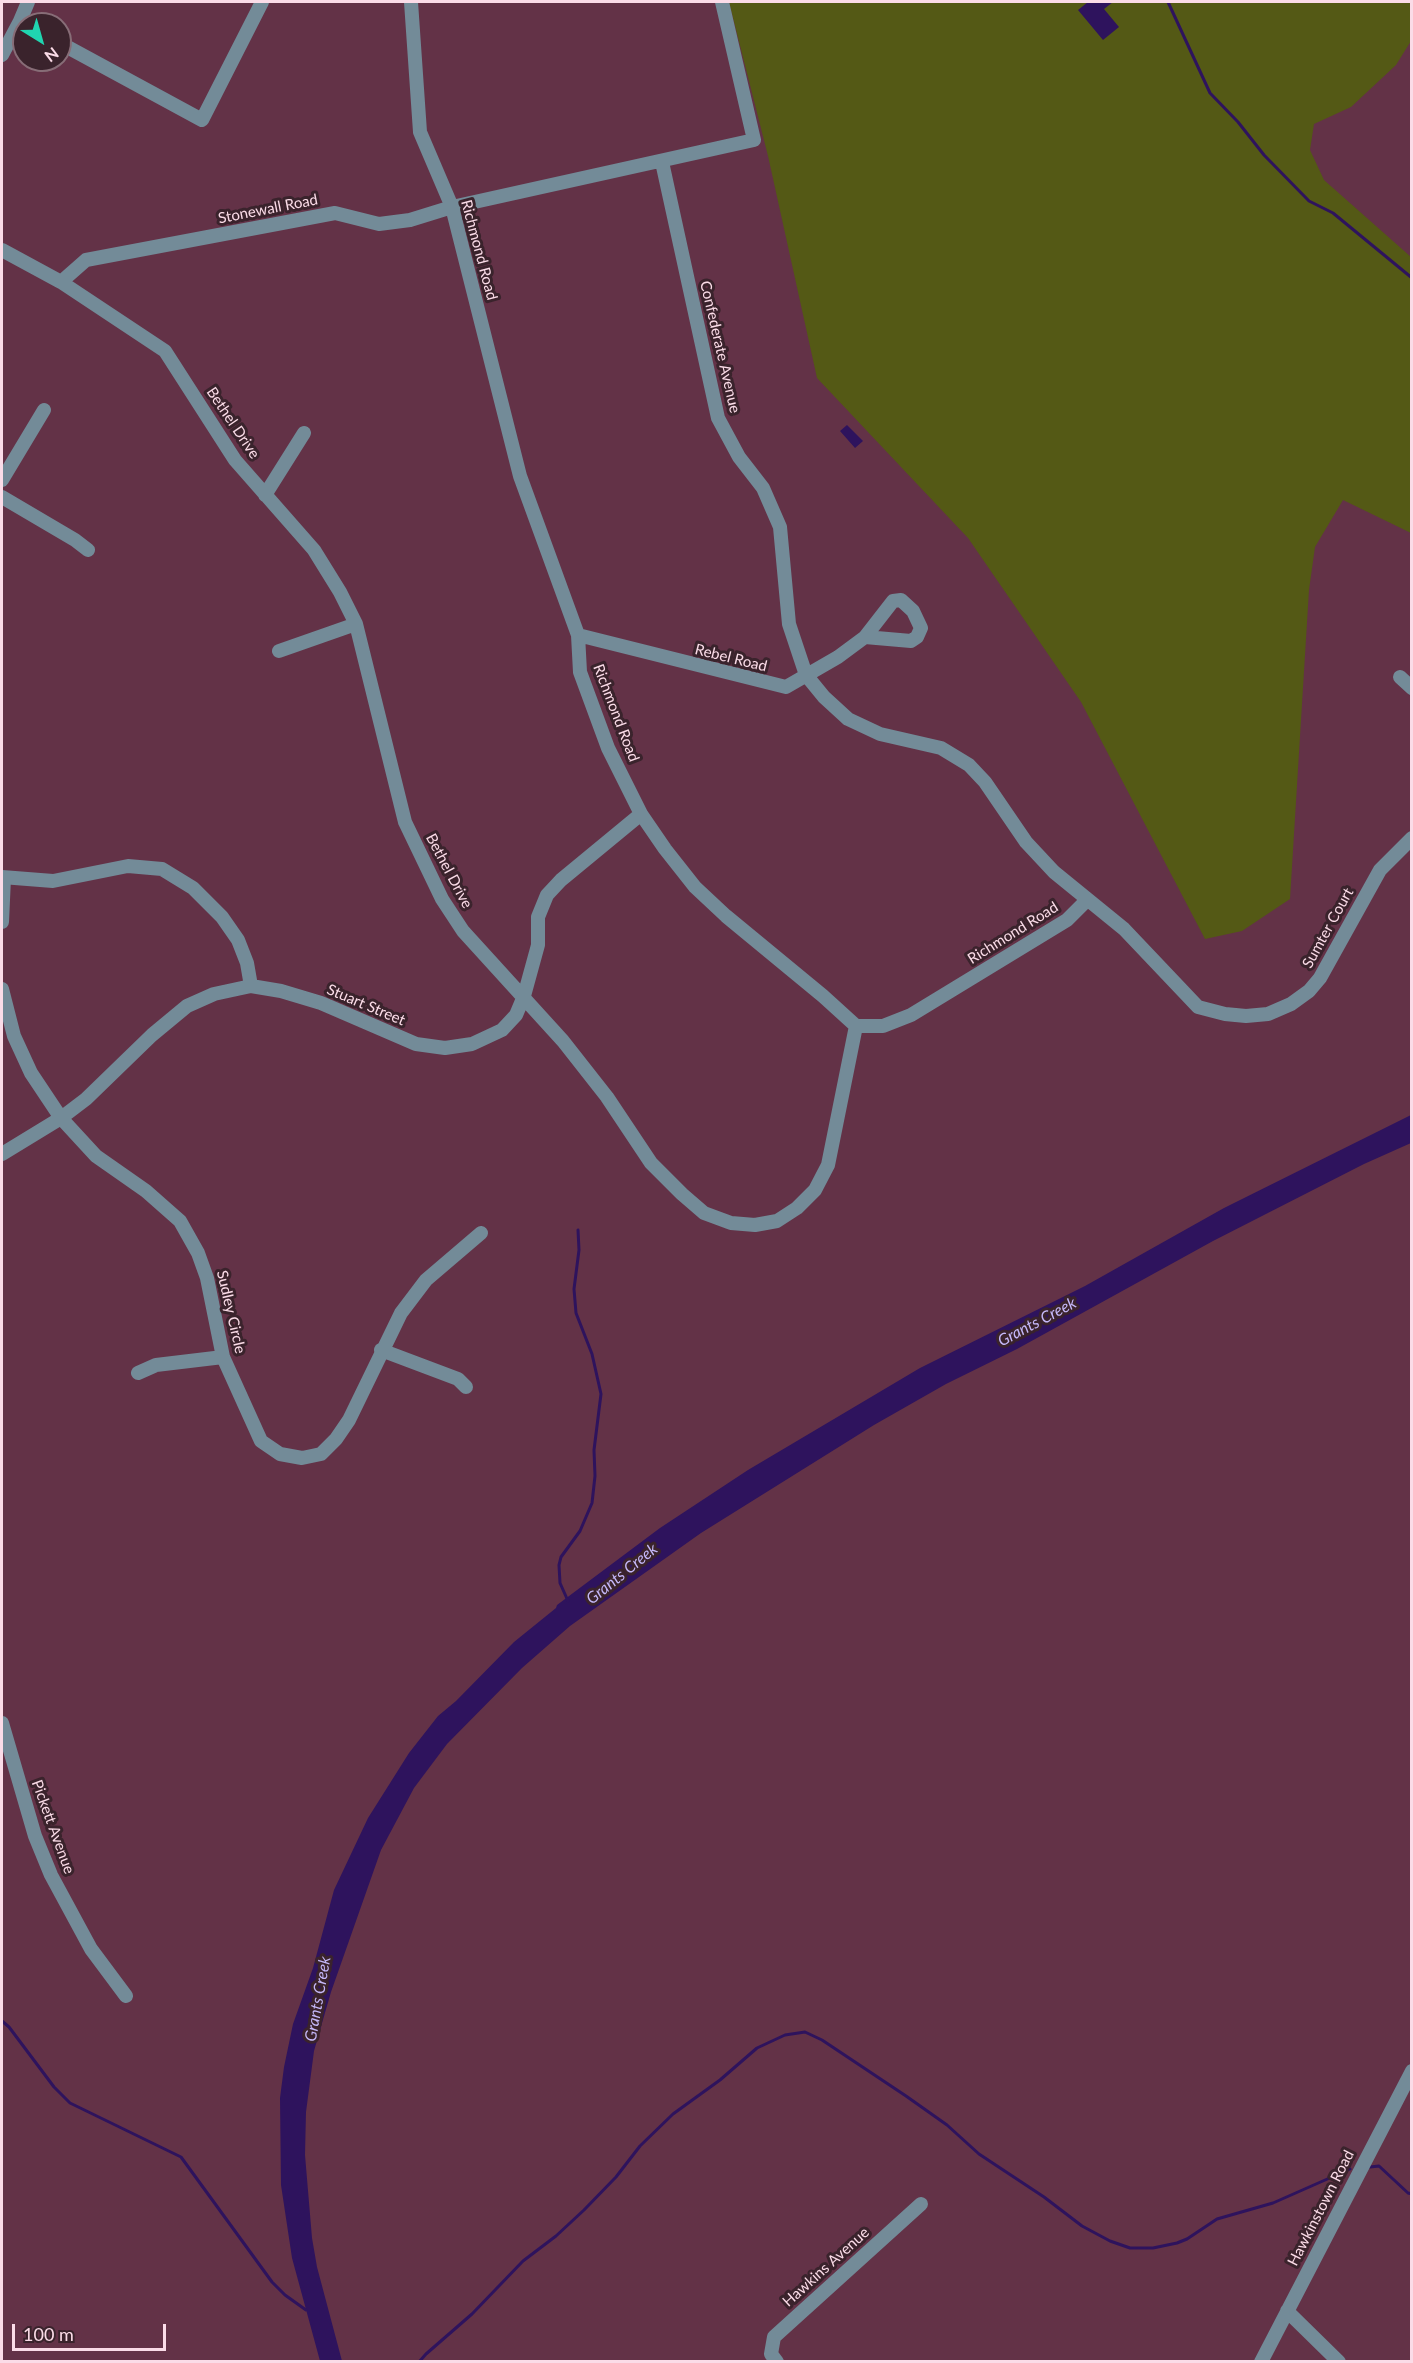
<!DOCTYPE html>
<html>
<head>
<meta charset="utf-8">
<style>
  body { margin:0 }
  #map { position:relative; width:1413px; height:2363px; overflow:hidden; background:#633247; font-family:Lato,sans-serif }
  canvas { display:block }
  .frame { position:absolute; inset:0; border:3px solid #fbdce8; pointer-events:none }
  .north { position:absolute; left:12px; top:12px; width:60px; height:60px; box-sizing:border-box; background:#3a232c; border:2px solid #876d77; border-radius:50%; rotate:143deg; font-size:16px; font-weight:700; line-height:24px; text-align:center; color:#fbdce8 }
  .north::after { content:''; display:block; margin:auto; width:21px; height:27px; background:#20d5b0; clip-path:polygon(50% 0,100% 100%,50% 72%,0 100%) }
  .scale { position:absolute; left:12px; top:2324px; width:154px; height:27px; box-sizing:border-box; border:3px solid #fbdce8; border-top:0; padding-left:8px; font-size:18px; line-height:21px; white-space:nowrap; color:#fbdce8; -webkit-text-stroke:4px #3a232c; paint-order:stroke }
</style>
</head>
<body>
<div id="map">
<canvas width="1413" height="2363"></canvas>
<div class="frame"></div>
<div class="north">N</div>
<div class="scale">100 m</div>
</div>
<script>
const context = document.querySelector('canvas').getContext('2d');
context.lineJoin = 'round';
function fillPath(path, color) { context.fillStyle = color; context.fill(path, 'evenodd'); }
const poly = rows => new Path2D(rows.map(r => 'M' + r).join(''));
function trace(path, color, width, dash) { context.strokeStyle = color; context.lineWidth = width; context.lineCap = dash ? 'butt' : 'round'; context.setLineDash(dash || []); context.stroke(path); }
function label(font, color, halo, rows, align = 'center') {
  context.font = font + ' Lato,sans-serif'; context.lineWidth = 6; context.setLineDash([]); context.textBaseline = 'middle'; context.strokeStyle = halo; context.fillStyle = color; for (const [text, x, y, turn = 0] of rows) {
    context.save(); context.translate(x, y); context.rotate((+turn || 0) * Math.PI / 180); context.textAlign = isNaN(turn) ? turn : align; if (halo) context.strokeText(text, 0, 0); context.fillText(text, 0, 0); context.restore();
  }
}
const green = poly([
  [729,2,1411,2,1411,41,1396,65,1351,107,1314,124,1310,150,1324,180,1411,257,1411,533,1343,500,1315,547,1309,590,1290,899,1242,931,1205,939,1081,702,968,538,817,378,768,156]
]);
const water = poly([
  [1088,2,1113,2,1104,9,1119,27,1103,40,1078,10],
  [847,425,863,441,855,448,840,431],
  [1411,1115,1411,1143,1364,1164,1213,1241,1017,1349,946,1384,874,1425,701,1533,570,1626,522,1668,447,1744,414,1788,381,1850,331,1992,314,2051,306,2112,305,2155,312,2238,317,2267,342,2361,320,2361,292,2258,281,2185,280,2098,284,2067,293,2024,313,1968,334,1890,368,1818,409,1753,438,1716,456,1701,514,1642,556,1608,557,1605,660,1528,748,1470,920,1368,1085,1286,1224,1208]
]);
const stream = poly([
  [1168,2,1210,93,1238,122,1264,155,1309,201,1333,213,1412,278],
  [568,1601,560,1583,559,1565,561,1557,580,1531,592,1503,595,1476,594,1450,601,1394,592,1354,576,1313,574,1289,579,1250,578,1230],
  [2,2021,9,2027,54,2087,70,2103,181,2157,272,2282,285,2295,306,2310],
  [1370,2167,1379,2166,1408,2193,1412,2194],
  [419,2362,426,2354,472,2314,523,2261,556,2236,584,2210,616,2177,640,2146,673,2114,720,2080,757,2048,785,2035,805,2032,822,2040,906,2096,947,2125,979,2154,1044,2197,1082,2226,1110,2241,1130,2248,1153,2248,1177,2243,1187,2239,1217,2219,1273,2203,1350,2169]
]);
const minor = poly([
  [411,2,420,132,452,207,520,476,578,635,580,672,608,748,641,814,665,849,695,887,726,916,823,996,856,1026,883,1026,911,1015,1067,920,1087,900],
  [60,43,202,120,262,2],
  [2,55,20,21,28,2],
  [662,162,718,418,739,457,763,488,780,527,789,624,806,675,824,697,848,719,880,734,941,748,969,765,985,782,1026,842,1054,872,1124,929,1198,1007,1225,1014,1246,1016,1268,1014,1291,1004,1309,991,1320,978,1380,870,1412,838],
  [2,250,61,282,165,351,235,460,314,550,340,592,356,624,405,822,442,899,463,931,563,1041,607,1097,651,1163,682,1194,704,1213,731,1223,755,1225,777,1221,797,1208,815,1190,828,1165,856,1026],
  [61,282,86,260,335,213,379,224,410,220,452,207,754,140,722,2],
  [2,480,44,410],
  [265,495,304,433],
  [2,497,75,540,88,550],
  [578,635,786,687,838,657,865,637,911,641,917,637,921,628,913,611,901,600,893,601,865,637],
  [279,651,356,624],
  [1400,677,1412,688],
  [2,877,53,881,128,866,162,869,193,888,222,917,238,940,247,963,251,986],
  [2,922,4,878],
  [2,989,14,1036,31,1073,61,1118,96,1156,146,1191,180,1221,198,1253,207,1278,223,1357,261,1441,280,1454,302,1458,321,1454,336,1439,349,1420,401,1313,426,1280,481,1233],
  [2,1154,61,1118,86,1099,152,1035,187,1006,214,994,251,986,281,991,321,1003,416,1044,445,1048,472,1044,502,1030,516,1015,524,996,538,945,538,917,547,895,561,880,641,814],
  [381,1350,458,1379,466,1387],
  [138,1373,156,1365,223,1357],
  [2,1723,35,1836,51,1875,91,1949,126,1996],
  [1287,2311,1339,2362],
  [777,2362,771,2354,774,2337,921,2204],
  [1261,2362,1412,2071]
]);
const streetNames = [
  ["Stonewall Road",268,209,-11],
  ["Richmond Road",479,250,75],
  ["Confederate Avenue",720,347,77],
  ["Bethel Drive",233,423,56],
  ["Rebel Road",731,658,14],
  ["Richmond Road",616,713,69],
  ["Bethel Drive",449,871,62],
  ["Sumter Court",1328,928,-61],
  ["Richmond Road",1013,933,-32],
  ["Stuart Street",366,1005,23],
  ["Sudley Circle",231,1312,77],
  ["Pickett Avenue",53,1827,70],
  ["Hawkinstown Road",1321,2208,-63],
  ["Hawkins Avenue",826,2267,-42]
];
const waterNames = [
  ["Grants Creek",1037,1322,-28],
  ["Grants Creek",622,1574,-39],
  ["Grants Creek",318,1999,-80]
];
fillPath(green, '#545915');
fillPath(water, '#2e135d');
trace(stream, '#2e135d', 3);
trace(minor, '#738b98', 14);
label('15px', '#fbdce8', '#3a232c', streetNames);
label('italic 16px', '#c5b8f9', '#3a232c', waterNames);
</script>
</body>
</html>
